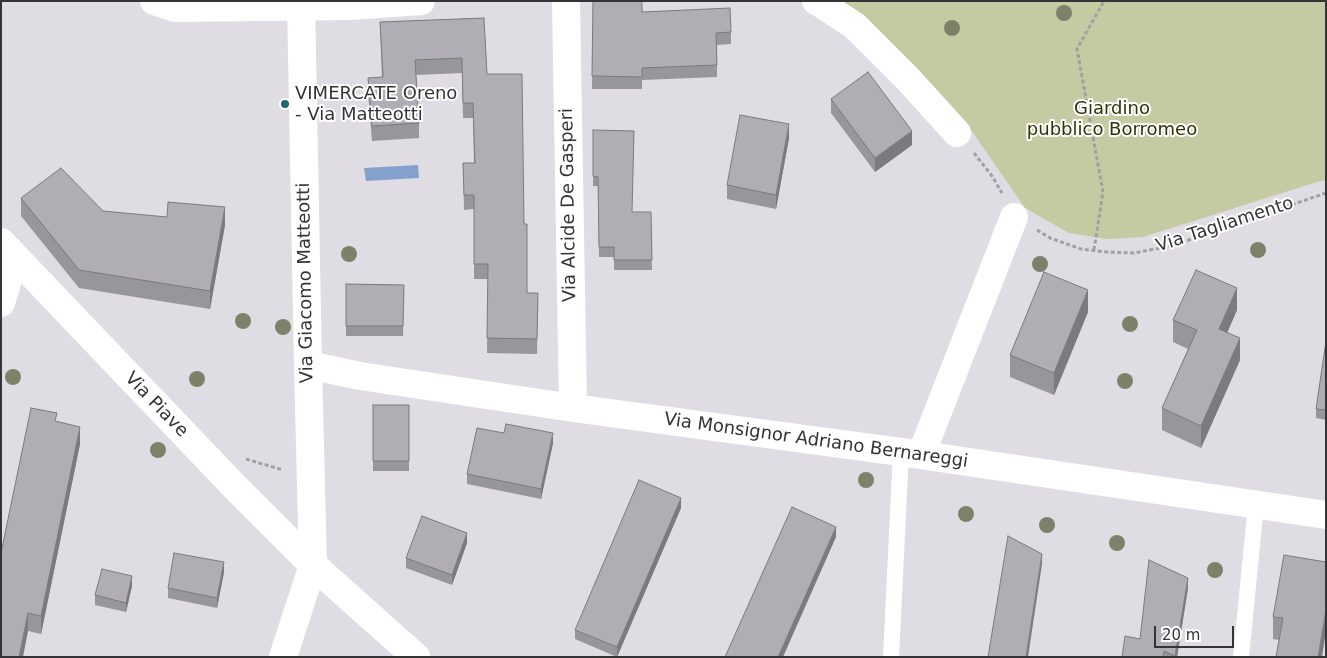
<!DOCTYPE html>
<html>
<head>
<meta charset="utf-8">
<style>
  body { margin:0 }
  #map { position:relative; width:1327px; height:658px; overflow:hidden; background:#dfdde3; font-family:"DejaVu Sans",sans-serif }
  canvas { display:block }
  .frame { position:absolute; inset:0; border:2px solid #343436; pointer-events:none }
  .scale { position:absolute; left:1154px; top:626px; width:80px; height:22px; box-sizing:border-box; border:2px solid #343436; border-top:0; padding-left:6px; font-size:15px; line-height:18px; white-space:nowrap; color:#343436; -webkit-text-stroke:4px #fff; paint-order:stroke }
</style>
</head>
<body>
<div id="map">
<canvas width="1327" height="658"></canvas>
<div class="frame"></div>
<div class="scale">20 m</div>
</div>
<script>
const context = document.querySelector('canvas').getContext('2d');
context.lineJoin = 'round';
function fillPath(path, color) { context.fillStyle = color; context.fill(path, 'evenodd'); }
const poly = rows => new Path2D(rows.map(r => 'M' + r).join(''));
function trace(path, color, width, dash) { context.strokeStyle = color; context.lineWidth = width; context.lineCap = dash ? 'butt' : 'round'; context.setLineDash(dash || []); context.stroke(path); }
function label(font, color, halo, rows, align = 'center') {
  context.font = font + ' "DejaVu Sans",sans-serif'; context.lineWidth = 4; context.setLineDash([]); context.textBaseline = 'middle'; context.strokeStyle = halo; context.fillStyle = color; for (const [text, x, y, turn = 0] of rows) {
    context.save(); context.translate(x, y); context.rotate((+turn || 0) * Math.PI / 180); context.textAlign = isNaN(turn) ? turn : align; if (halo) context.strokeText(text, 0, 0); context.fillText(text, 0, 0); context.restore();
  }
}
const green = poly([
  [839,1,1326,1,1326,180,1317,182,1143,237,1106,239,1069,233,1025,208,967,124,859,12]
]);
const water = poly([
  [418,165,419,178,366,181,364,168]
]);
const path = poly([
  [974,153,992,176,1002,193],
  [1037,230,1050,238,1081,249,1106,252,1134,253,1171,246,1326,193],
  [1094,250,1103,192,1077,49,1104,1],
  [246,459,283,470]
]);
const lane = poly([
  [891,657,901,452],
  [1241,657,1256,504]
]);
const street = poly([
  [154,1,175,8,351,6,421,1],
  [566,1,573,408],
  [816,1,820,3,855,26,908,79,957,133],
  [1,242,234,486,313,565],
  [1,303,15,257],
  [308,365,360,376,573,408,901,452,1326,515],
  [921,455,1014,217]
]);
const secondary = poly([
  [313,565,416,657],
  [283,657,313,565,308,365,301,1]
]);
const trees = [
  [1064,13],
  [952,28],
  [1258,250],
  [349,254],
  [1040,264],
  [243,321],
  [1130,324],
  [283,327],
  [13,377],
  [197,379],
  [1125,381],
  [158,450],
  [866,480],
  [966,514],
  [1047,525],
  [1117,543],
  [1215,570]
];
const wall = poly([
  [593,1,731,32,731,44,717,45,717,77,642,80,642,89,592,89],
  [484,18,487,74,524,224,527,293,538,293,537,354,487,353,488,279,474,279,474,209,464,210,463,163,474,163,473,118,463,118,462,73,416,75,419,123,419,138,372,141,368,92,368,78,382,77,380,22],
  [831,99,912,145,875,172,831,113],
  [593,130,632,212,651,212,652,270,614,270,614,257,599,257,598,186,593,186],
  [789,138,776,209,727,199,727,185],
  [21,198,103,211,225,225,210,309,79,288,21,216],
  [346,284,404,285,403,336,346,336],
  [1237,310,1227,333,1240,360,1201,448,1162,430,1162,408,1188,349,1173,342,1173,320],
  [1088,312,1054,395,1010,377,1010,355],
  [1326,341,1326,420,1316,418,1316,409],
  [373,405,409,405,409,471,373,471],
  [57,422,80,444,41,634,28,631,1,657],
  [553,443,541,499,467,484,467,474],
  [681,508,617,657,575,639,575,630],
  [467,543,452,585,406,568,406,558],
  [1326,562,1279,640,1273,639,1273,617],
  [224,572,217,608,168,598,168,588],
  [132,586,126,612,95,605,95,595],
  [1188,588,1177,657,1122,657,1140,639]
]);
const shadedWall = poly([
  [789,124,789,138,776,209,776,195],
  [912,131,912,145,875,172,875,158],
  [225,207,225,225,210,309,210,291],
  [1237,288,1237,310,1219,351,1219,329],
  [1088,290,1088,312,1054,395,1054,373],
  [1240,338,1240,360,1201,448,1201,426],
  [80,427,80,444,41,634,41,616],
  [553,433,553,443,541,499,541,489],
  [681,498,681,508,617,657,617,647],
  [836,527,836,537,783,657,778,657],
  [467,533,467,543,452,585,452,575],
  [1042,554,1042,564,1028,657,1026,657],
  [224,562,224,572,217,608,217,598],
  [132,576,132,586,126,612,126,603],
  [1188,578,1188,588,1177,657,1175,657],
  [1326,610,1326,632,1322,657,1318,657],
  [28,613,28,631,23,657,19,657]
]);
const building = poly([
  [593,1,642,1,642,12,730,8,731,32,716,33,717,65,642,68,642,77,592,76,593,1],
  [484,18,487,74,522,74,524,224,527,224,527,293,538,293,537,339,487,338,488,264,474,264,474,195,464,195,463,163,475,163,473,103,463,103,462,58,415,60,419,123,372,126,368,78,383,77,380,22,484,18],
  [868,72,912,131,875,158,831,99,868,72],
  [740,115,789,124,776,195,727,185,740,115],
  [593,130,634,131,632,212,651,212,652,260,614,260,614,247,599,247,598,177,593,176,593,130],
  [61,168,103,211,167,217,168,202,225,207,210,291,79,270,21,198,61,168],
  [1196,270,1237,288,1219,329,1240,338,1201,426,1162,408,1197,330,1173,320,1196,270],
  [1044,272,1088,290,1054,373,1010,355,1044,272],
  [346,284,404,285,403,326,346,326,346,284],
  [1326,341,1326,410,1316,409,1326,341],
  [373,405,409,405,409,461,373,461,373,405],
  [31,408,57,413,55,421,80,427,41,616,28,613,19,657,1,657,1,553,31,408],
  [506,424,553,433,541,489,467,474,477,428,504,433,506,424],
  [639,480,681,498,617,647,575,630,639,480],
  [792,507,836,527,778,657,725,657,792,507],
  [422,516,467,533,452,575,406,558,422,516],
  [1008,536,1042,554,1026,657,988,657,1008,536],
  [174,553,224,562,217,598,168,588,174,553],
  [1284,555,1326,562,1326,610,1318,657,1276,657,1283,618,1273,617,1284,555],
  [1149,560,1188,578,1175,656,1164,651,1163,657,1122,657,1125,636,1140,639,1149,560],
  [102,569,132,576,126,603,95,595,102,569]
]);
const markers = [
  [285,104,5,"#1f6675"]
];
const poiNames = [
  ["VIMERCATE Oreno",295,94],
  ["- Via Matteotti",295,115]
];
const parkNames = [
  ["Giardino",1112,109],
  ["pubblico Borromeo",1112,130]
];
const streetNames = [
  ["Via Alcide De Gasperi",569,205,-91],
  ["Via Tagliamento",1225,225,-18],
  ["Via Giacomo Matteotti",306,283,-91],
  ["Via Piave",156,405,46],
  ["Via Monsignor Adriano Bernareggi",816,441,8]
];
fillPath(green, '#c5caa2');
fillPath(water, '#84a1ce');
trace(path, '#a1a0a5', 3, [4, 2.5]);
trace(lane, '#fff', 16);
trace(street, '#fff', 28);
trace(secondary, '#fff', 28);
context.fillStyle = '#7f8069';
for (const [x, y] of trees) { context.beginPath(); context.arc(x, y, 8, 0, 2 * Math.PI); context.fill(); }
fillPath(wall, '#97969b');
fillPath(shadedWall, '#7b7a7e');
fillPath(building, '#b0aeb4');
trace(building, '#7b7a7e', 1);
for (const [x, y, r, color] of markers) { const dot = new Path2D(); dot.arc(x, y, r, 0, 2 * Math.PI); context.fillStyle = color; context.fill(dot); trace(dot, '#fff', 2); }
label('18px', '#343436', '#fff', poiNames, 'left');
label('18px', '#303306', '#fff', parkNames);
label('18px', '#343436', '#fff', streetNames);
</script>
</body>
</html>
